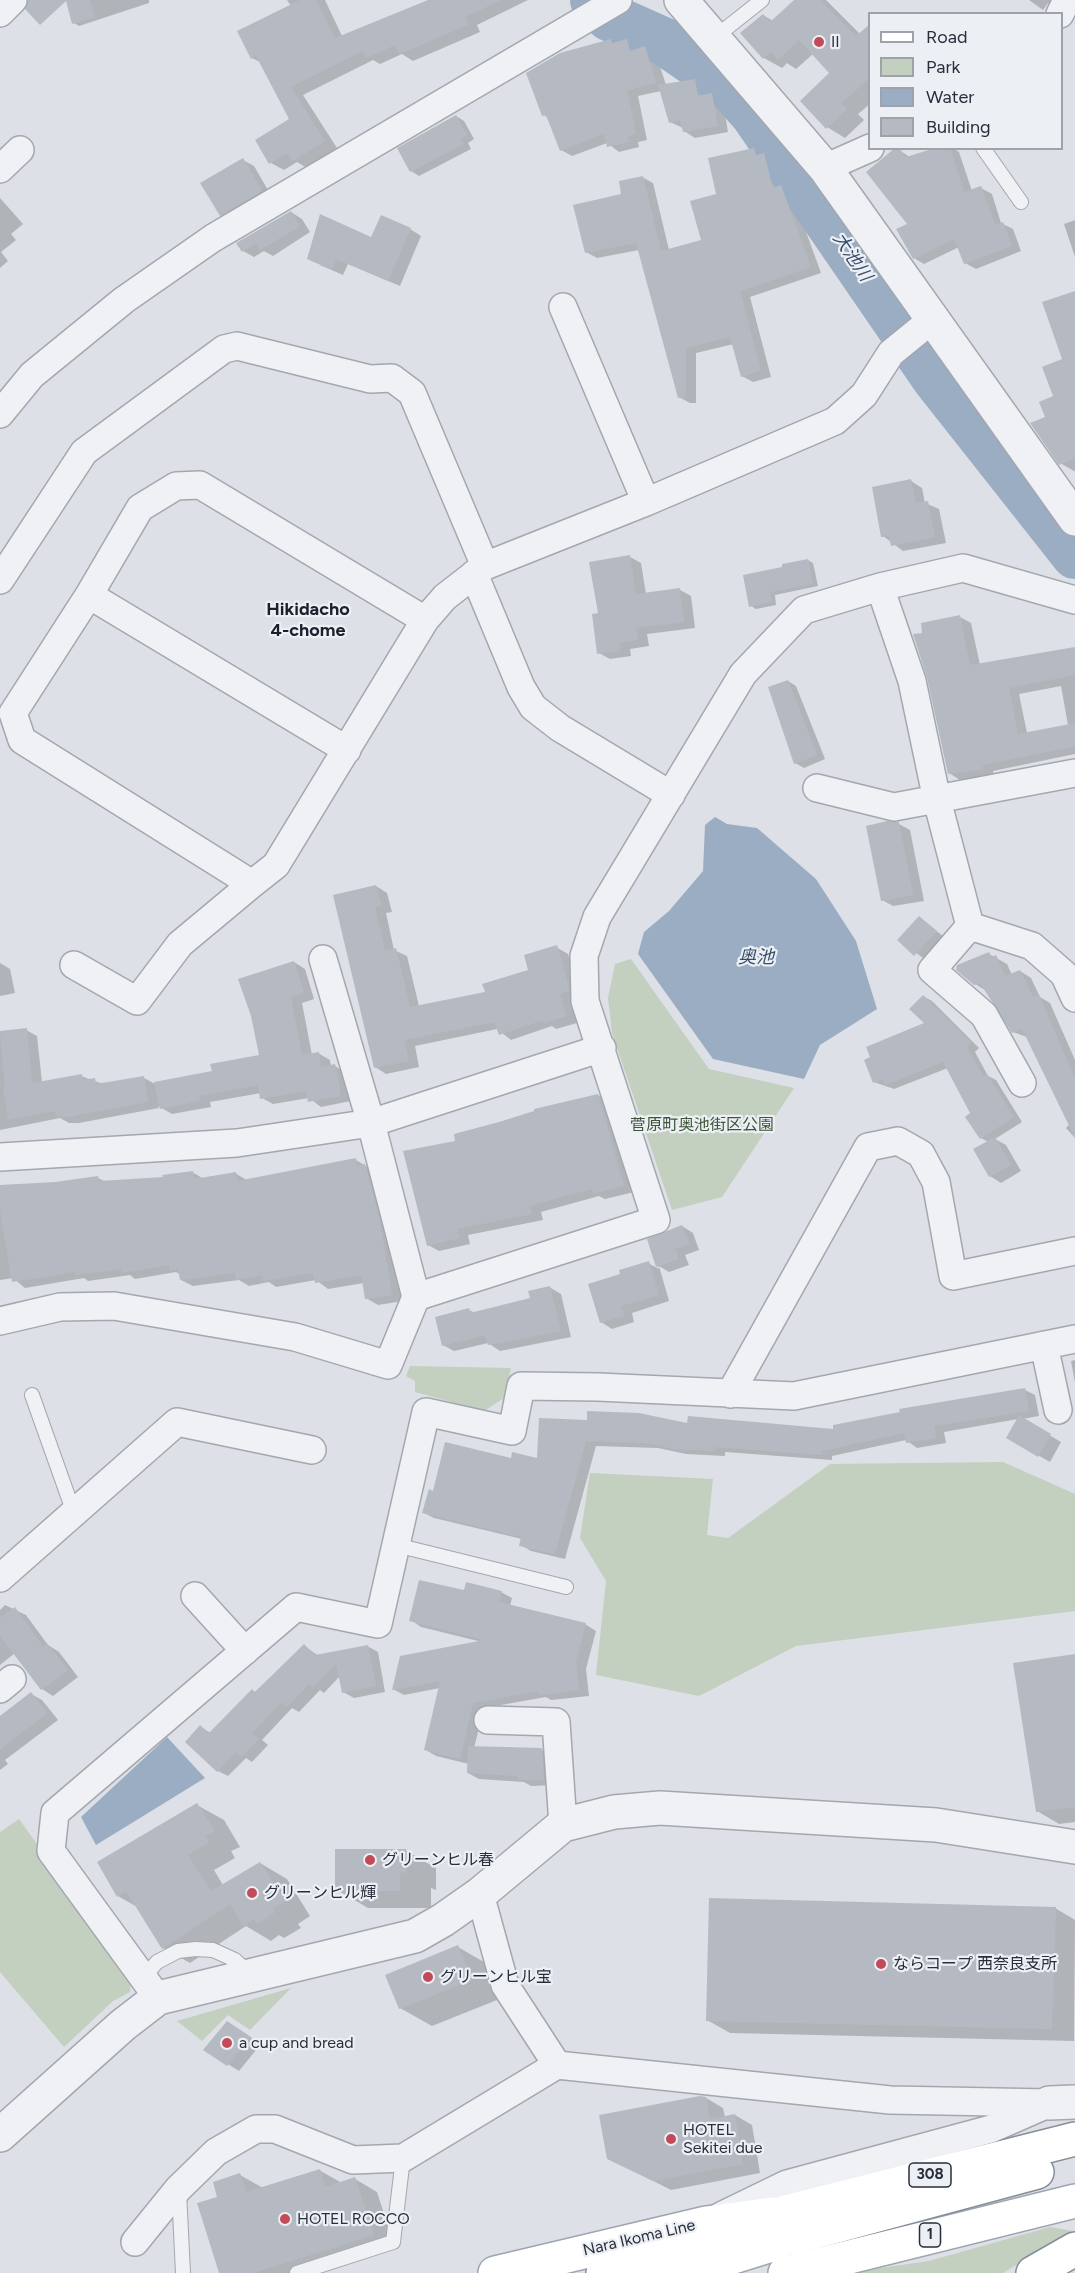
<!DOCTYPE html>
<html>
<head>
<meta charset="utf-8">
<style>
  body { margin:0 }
  #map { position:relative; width:1075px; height:2273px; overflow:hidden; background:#dde0e6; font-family:Figtree,sans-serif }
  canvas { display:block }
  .legend { position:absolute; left:868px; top:12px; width:195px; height:138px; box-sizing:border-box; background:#eceff4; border:2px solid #9ea2aa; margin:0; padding:8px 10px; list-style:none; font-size:18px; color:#282e3b }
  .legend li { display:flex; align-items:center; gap:12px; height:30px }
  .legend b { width:30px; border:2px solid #9ea2aa }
</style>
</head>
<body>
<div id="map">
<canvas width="1075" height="2273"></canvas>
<ul class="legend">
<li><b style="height:8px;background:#fff"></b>Road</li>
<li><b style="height:16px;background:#c3cfbf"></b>Park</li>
<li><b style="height:16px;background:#9badc3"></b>Water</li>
<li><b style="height:16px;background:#b5bac2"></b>Building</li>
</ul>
</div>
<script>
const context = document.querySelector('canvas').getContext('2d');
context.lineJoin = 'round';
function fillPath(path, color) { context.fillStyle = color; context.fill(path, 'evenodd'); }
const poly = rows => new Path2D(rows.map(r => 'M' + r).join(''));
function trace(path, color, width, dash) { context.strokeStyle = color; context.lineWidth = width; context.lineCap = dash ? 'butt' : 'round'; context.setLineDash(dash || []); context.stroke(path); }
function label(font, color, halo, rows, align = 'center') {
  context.font = font + ' Figtree,"Noto Sans JP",sans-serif'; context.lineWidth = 4.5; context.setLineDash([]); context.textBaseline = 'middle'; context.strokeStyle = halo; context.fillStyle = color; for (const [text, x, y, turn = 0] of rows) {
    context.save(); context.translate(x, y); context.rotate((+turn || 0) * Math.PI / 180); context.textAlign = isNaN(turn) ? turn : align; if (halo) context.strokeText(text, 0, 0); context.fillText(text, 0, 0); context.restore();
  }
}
const green = poly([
  [631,959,709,1069,794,1088,722,1197,672,1210,612,1033,608,998,615,964],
  [410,1366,511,1368,504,1398,484,1411,415,1392,415,1381,406,1376],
  [1003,1462,1075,1494,1075,1611,796,1646,699,1696,596,1675,606,1581,580,1538,590,1473,713,1479,707,1535,728,1538,830,1464],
  [19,1819,131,1975,130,1992,113,2001,64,2047,0,1972,0,1832],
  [291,1988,250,2030,228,2015,202,2041,177,2021],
  [1050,2227,1073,2231,1003,2273,845,2273,929,2261]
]);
const water = poly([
  [715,817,727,824,757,828,816,879,856,941,877,1009,820,1045,804,1079,713,1059,638,954,644,932,669,911,703,871,705,825],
  [167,1737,205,1778,96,1845,81,1817]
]);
const shadow = poly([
  [67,0,149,0,149,3,79,26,74,23],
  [287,0,325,0,342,36,431,0,528,0,477,25,480,32,413,61,402,54,380,64,373,60,303,95,337,148,307,168,297,162,284,170,271,163,291,120,262,63,252,58,291,6],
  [796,0,826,0,860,34,870,31,870,104,858,114,864,120,845,138,827,127,831,73,813,54,796,69,787,63,782,68,764,58,763,15,773,21],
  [1029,0,1058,0,1053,6,1048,3,1043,10],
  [611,41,616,44,627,41,639,50,645,48,656,54,666,85,695,80,706,87,708,96,712,95,723,101,728,132,695,138,684,131,683,128,670,122,661,91,638,96,647,140,638,142,639,147,619,152,607,143,572,156,561,150,548,118,544,115],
  [456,116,464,121,474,139,468,143,471,149,419,176,411,171],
  [940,148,953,148,959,152,972,191,981,188,992,194,1001,223,1013,229,1021,251,976,269,965,263,959,247,924,264,914,258,898,149,911,158],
  [753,149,775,161,781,186,792,193,821,273,750,297,771,377,753,382,742,376,734,344,696,353,696,403,690,403,679,397,639,250,597,258,586,252,623,195,642,177,653,183,669,250,703,241,718,195],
  [243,160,254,166,272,197,232,221,221,215],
  [0,198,23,224,11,234,16,240,1,252,8,261,0,268],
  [291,212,302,219,310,232,273,256,264,251,254,257,243,251],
  [1075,220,1075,257,1064,224],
  [410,229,421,236,400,286,348,264,343,275,320,265,372,239],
  [1075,292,1075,471,1074,471,1060,463,1055,397],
  [911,481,922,488,925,503,939,509,946,543,903,551,883,536],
  [630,557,641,563,646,594,680,590,691,596,695,628,647,634,649,646,630,649,631,656,610,659,599,653,599,615],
  [808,560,813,563,818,586,775,595,776,605,756,609,751,606,784,569],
  [960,617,971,623,980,665,1075,649,1075,754,993,771,994,775,960,780,949,773,924,634],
  [1061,686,1068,725,1027,733,1019,694],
  [788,681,796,686,825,759,804,768,795,763],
  [899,824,910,830,924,901,893,906,882,900],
  [376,886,387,893,392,912,386,913,394,950,407,956,419,1006,487,993,530,971,556,947,568,954,580,995,570,1000,577,1023,556,1029,552,1026,511,1040,497,1029,415,1046,419,1067,386,1074,375,1067,334,896],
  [919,918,947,939,927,961,899,940],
  [989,954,1007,964,1012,975,1020,971,1031,978,1040,997,1050,1003,1075,1060,1075,1138,1066,1128,1070,1124,1027,1037,1013,1032,999,1007,985,990,975,984],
  [294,962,305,969,314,999,302,1003,312,1055,318,1053,330,1060,331,1067,335,1066,346,1073,351,1101,321,1107,309,1098,273,1104,262,1098,261,1093,210,1102,211,1107,172,1114,158,1106,159,1108,79,1123,69,1123,60,1118,0,1130,0,1032,26,1030,37,1036,42,1082,81,1076,103,1084,144,1078,157,1085,214,1072,260,1056],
  [0,963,10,969,15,993,0,996],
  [923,996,932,1001,979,1048,975,1052,988,1076,996,1080,1022,1122,995,1139,1006,1145,1021,1171,1001,1183,990,1176,988,1142,981,1138,972,1114,948,1068,894,1089,874,1082,927,1024],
  [598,1095,610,1102,634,1192,605,1199,599,1196,541,1212,543,1220,468,1235,470,1244,439,1251,428,1245,457,1142],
  [356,1160,377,1173,403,1301,378,1305,366,1298,364,1283,328,1289,316,1280,276,1287,269,1282,249,1286,239,1280,193,1286,181,1280,181,1275,176,1272,135,1279,130,1275,88,1281,84,1278,25,1288,13,1278,0,1280,0,1185,55,1184,98,1178,106,1182,164,1178,192,1172,204,1179,235,1173,248,1181],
  [682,1226,693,1233,699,1250,685,1255,689,1265,669,1272,659,1266,669,1301,632,1313,634,1322,612,1329,601,1322,622,1275,648,1263,659,1269,649,1240],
  [549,1287,561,1294,571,1337,500,1351,488,1343,454,1351,443,1345,469,1310,475,1313,532,1300],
  [1075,1360,1075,1383,1071,1361],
  [1025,1390,1035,1395,1039,1416,1022,1419,1061,1442,1050,1462,1008,1438,1018,1419,944,1432,946,1443,917,1448,906,1440,832,1456,832,1460,725,1452,725,1456,686,1454,658,1448,596,1446,565,1559,531,1551,521,1545,522,1539,434,1518,424,1513,434,1492,512,1460,539,1460,540,1420,835,1431],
  [465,1592,501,1592,512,1598,510,1606,585,1624,596,1631,586,1669,589,1696,551,1700,546,1697,484,1708,474,1748,542,1750,553,1756,555,1785,531,1786,524,1782,479,1779,468,1773,469,1764,436,1756,426,1750,440,1688,404,1695,393,1689,482,1642,421,1627,411,1620],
  [5,1605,26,1615,48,1645,59,1652,78,1677,53,1696,42,1689,15,1653,0,1665,0,1610],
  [304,1646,319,1656,367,1646,378,1652,385,1692,354,1698,343,1692,340,1676,324,1693,320,1690,299,1712,292,1708,262,1740,268,1745,252,1762,246,1758,228,1776,218,1771,200,1727,211,1733],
  [1075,1655,1075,1822,1059,1824,1037,1811],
  [31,1694,42,1700,58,1720,5,1760,8,1764,0,1770,0,1719],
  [197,1805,224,1820,240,1847,231,1851,235,1858,214,1870,223,1885,260,1863,287,1879,310,1916,298,1924,301,1928,284,1938,279,1935,271,1941,246,1926,190,1963,163,1948,139,1908,118,1896],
  [405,1850,436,1868,436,1890,431,1888,431,1908,368,1908,337,1890],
  [1055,1908,1075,1920,1074,2041,730,2033,707,2020],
  [458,1947,489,1965,502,1998,432,2026,400,2008],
  [239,2030,261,2044,239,2071,205,2050],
  [706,2098,723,2108,725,2117,735,2115,752,2125,760,2173,671,2190,608,2158],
  [319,2170,342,2183,355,2179,377,2192,395,2247,313,2273,220,2273,219,2198,240,2175,263,2188]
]);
const river = poly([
  [594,0,609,17,665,42,729,86,754,114,936,379,1075,555]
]);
const building = poly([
  [28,0,90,0,95,17,72,24,66,1,40,25,25,9],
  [300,0,316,0,335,38,428,0,501,0,465,17,468,25,399,54,395,45,366,58,363,51,291,87,325,141,293,161,287,153,269,164,255,140,289,119,256,56,251,59,237,31],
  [794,0,820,0,856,36,870,24,870,78,841,103,847,109,826,129,800,101,829,73,799,40,778,60,771,52,763,59,740,33,763,14,770,22],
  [611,39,612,43,627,39,630,51,645,46,656,83,627,90,636,134,628,136,629,142,607,147,604,134,560,151,546,115,542,116,526,73,560,53],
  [695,79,698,96,712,93,718,126,683,132,680,120,669,123,658,85],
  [456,115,467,135,461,138,464,144,410,172,397,148],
  [754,148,756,155,764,153,773,188,781,185,811,267,740,291,761,371,741,377,730,337,686,348,686,397,678,398,636,243,585,253,573,205,621,194,619,181,643,176,661,251,701,240,690,201,716,194,708,158],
  [895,148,899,148,906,157,935,148,950,148,964,192,981,186,995,225,1003,222,1012,246,964,264,954,239,913,259,896,229,907,224,866,172],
  [243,158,262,191,220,216,200,183],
  [291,211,300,226,260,250,256,243,242,252,236,243],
  [320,214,371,237,381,215,411,228,388,281,336,259,332,270,307,259],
  [1075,291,1075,458,1059,465,1030,423,1045,417,1039,402,1053,396,1042,367,1062,359,1042,302],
  [911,479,916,503,928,501,935,537,891,546,889,536,881,537,872,487],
  [630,555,636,594,680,588,684,622,636,628,638,640,619,643,620,651,597,654,592,614,598,613,589,562],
  [808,559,813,584,770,592,772,602,749,607,743,575,782,567,782,564],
  [960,615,970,665,1075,647,1075,675,1009,688,1018,734,1075,723,1075,746,983,765,983,769,948,774,927,678,913,634,922,633,921,623],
  [788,680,817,755,794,764,768,687],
  [887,821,899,822,913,895,881,901,866,826],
  [376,885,381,906,375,907,385,951,396,948,410,1007,485,992,482,984,528,970,524,955,557,945,569,988,569,991,560,994,566,1016,544,1023,543,1020,499,1035,494,1022,404,1040,409,1061,374,1068,333,895],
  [919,916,937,931,914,956,897,940],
  [989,952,991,957,996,955,1005,976,1020,970,1033,997,1039,995,1075,1079,1075,1138,1022,1029,1012,1033,980,983,974,985,956,970,957,965],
  [294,961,304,993,291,997,302,1055,319,1052,321,1067,335,1064,341,1096,308,1102,306,1091,260,1099,258,1085,199,1096,200,1101,160,1109,154,1082,212,1071,210,1064,259,1055,251,1016,238,979],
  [923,995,971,1042,967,1047,983,1076,987,1074,1014,1117,980,1139,965,1117,970,1113,943,1062,885,1085,882,1079,873,1083,864,1060,870,1057,866,1047,924,1023,909,1009],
  [27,1028,32,1083,82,1074,83,1080,95,1078,96,1084,144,1076,148,1102,67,1117,57,1117,55,1111,8,1120,3,1088,5,1087,0,1031],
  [598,1094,624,1186,593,1194,592,1189,539,1203,530,1206,532,1214,457,1229,459,1238,427,1246,403,1151,455,1141,454,1134,499,1122,534,1111,534,1109],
  [995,1137,1011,1165,989,1177,973,1149],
  [356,1158,357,1165,365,1164,379,1215,392,1295,365,1299,361,1275,315,1283,313,1273,263,1281,262,1275,236,1280,235,1273,180,1280,178,1269,170,1271,169,1265,122,1273,121,1269,75,1275,75,1272,12,1282,0,1209,0,1185,55,1182,98,1176,99,1181,163,1177,162,1175,193,1171,194,1179,236,1172,237,1181],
  [682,1225,689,1244,675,1249,679,1259,656,1267,647,1239],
  [649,1261,659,1295,621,1306,624,1316,600,1323,588,1284,620,1274,619,1270],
  [550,1286,561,1331,488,1345,485,1335,442,1346,435,1317,469,1308,470,1313,530,1298,528,1291],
  [1025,1388,1029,1411,934,1426,936,1438,906,1443,904,1433,822,1451,822,1455,715,1447,715,1451,674,1449,647,1443,586,1441,555,1554,519,1546,521,1537,422,1513,429,1489,433,1491,445,1442,511,1458,512,1452,537,1458,539,1418,587,1420,587,1411,639,1413,687,1423,688,1416,833,1429,833,1425,900,1412,899,1409],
  [1019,1415,1051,1434,1038,1457,1006,1438],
  [419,1580,464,1590,466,1582,502,1591,499,1602,586,1623,576,1662,579,1690,539,1695,538,1691,473,1703,460,1759,424,1750,440,1681,392,1690,400,1656,484,1640,409,1621],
  [15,1607,43,1647,47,1643,68,1670,41,1690,0,1636,0,1618],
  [304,1644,315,1655,368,1645,376,1686,342,1693,336,1663,313,1688,309,1684,287,1707,282,1702,252,1733,259,1739,241,1757,236,1752,217,1772,185,1742,200,1725,209,1733,252,1689,255,1692],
  [1075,1654,1075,1807,1036,1812,1013,1663],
  [31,1692,47,1713,0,1750,0,1716],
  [468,1746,542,1748,544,1780,518,1780,518,1776,467,1773],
  [197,1803,215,1831,205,1836,209,1842,188,1855,211,1891,260,1862,285,1901,273,1908,275,1912,257,1924,254,1919,243,1926,230,1904,162,1949,126,1891,117,1897,97,1862],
  [335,1849,406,1849,406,1873,400,1872,400,1891,335,1891],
  [709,1898,1056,1907,1052,2029,706,2021],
  [458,1945,472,1980,399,2009,385,1975],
  [227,2021,251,2037,227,2066,203,2050],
  [700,2096,706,2097,710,2119,735,2114,743,2164,653,2181,607,2159,599,2115],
  [320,2169,325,2187,355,2177,374,2235,253,2273,219,2273,197,2203,217,2197,213,2182,240,2173,246,2192]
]);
const service = poly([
  [714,38,762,0],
  [983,148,1021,202],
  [32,1395,74,1513],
  [396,1545,566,1587],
  [143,1978,157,1962,178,1951,196,1949,213,1950,235,1960,250,1974],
  [179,2191,183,2273],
  [297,2273,393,2242,403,2158]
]);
const minor = poly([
  [0,13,13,0],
  [1060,14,1067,0],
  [825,168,870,148],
  [0,169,20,150],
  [563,307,646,502],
  [0,414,32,375,124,300,213,238,618,0],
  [474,574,521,687,533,707,560,728,671,795],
  [0,580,84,452,224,349,237,346,370,379,392,378,412,393,485,566],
  [880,587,912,681,937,800,970,926,1032,946,1064,974,1075,998],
  [89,595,347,750],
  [425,620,200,485,176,486,140,508,89,595,13,713,22,740,252,884,276,865,425,620,445,597,485,566,646,502,835,421,864,395,891,353,934,318],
  [817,788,894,807,1075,773],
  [970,926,932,970,984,1015,1022,1083],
  [74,965,137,1001,180,944,252,884],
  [0,1157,237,1143,371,1123,602,1048],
  [416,1297,656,1220,585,1001,584,956,597,917,743,674,804,610,880,587,963,568,1075,600],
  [0,1321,60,1307,114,1306,295,1337,388,1365,416,1297,371,1123,323,959],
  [1044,1345,1058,1410],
  [730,1394,868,1147,898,1141,921,1154,936,1182,953,1276,1075,1251],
  [0,1578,177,1422,312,1450],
  [195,1596,245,1651],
  [0,1689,12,1679],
  [488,1720,556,1722,563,1825],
  [480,1894,505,1985,557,2065],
  [158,1998,51,1851,55,1813,296,1607,378,1624,426,1412,512,1431,521,1386,598,1387,794,1396,1075,1339],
  [721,2216,787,2184,991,2129,1041,2107],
  [135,2242,178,2189,216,2152,256,2129,275,2129,353,2160,403,2158,557,2065,890,2100,1049,2103]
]);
const tertiary = poly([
  [681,0,825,168,1075,519],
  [1049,2103,1075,2102],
  [0,2135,123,2025,158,1998,415,1936,443,1920,480,1894,563,1825,614,1812,660,1808,936,1825,1075,1847]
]);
const primary = poly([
  [495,2273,706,2223,772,2214],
  [682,2273,778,2243],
  [785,2273,1075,2201]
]);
const trunk = poly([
  [786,2212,1075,2139],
  [792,2238,1037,2172]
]);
const motorway = poly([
  [737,2242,792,2238],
  [603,2273,714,2244,786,2212],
  [1033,2273,1075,2249]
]);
const markers = [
  [819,42,6,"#c24b5a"],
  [370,1860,6,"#c24b5a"],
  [252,1893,6,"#c24b5a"],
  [881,1964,6,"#c24b5a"],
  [428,1977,6,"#c24b5a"],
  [227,2043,6,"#c24b5a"],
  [671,2139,6,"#c24b5a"],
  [285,2219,6,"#c24b5a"]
];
const shields = [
  [930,2175,42],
  [930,2235,21]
];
const shieldNames = [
  ["308",930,2175],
  ["1",930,2235]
];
const poiNames = [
  ["II",831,42],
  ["グリーンヒル春",382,1860],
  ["グリーンヒル輝",264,1893],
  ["ならコープ 西奈良支所",893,1964],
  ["グリーンヒル宝",440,1977],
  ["a cup and bread",239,2043],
  ["HOTEL",683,2130],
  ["Sekitei due",683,2148],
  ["HOTEL ROCCO",297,2219]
];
const parkNames = [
  ["菅原町奥池街区公園",702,1125]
];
const streetNames = [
  ["Nara Ikoma Line",639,2238,-13]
];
const waterNames = [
  ["大池川",852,257,56],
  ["奥池",756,958]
];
const neighbourhoodNames = [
  ["Hikidacho",308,610],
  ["4-chome",308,631]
];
fillPath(green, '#c3cfbf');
fillPath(water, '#9badc3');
fillPath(shadow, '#0003');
trace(river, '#9badc3', 48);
fillPath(building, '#b5bac2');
trace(service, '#a3a7af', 16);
trace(minor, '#a3a7af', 30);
trace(tertiary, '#a3a7af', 36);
trace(primary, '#9ea5b0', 36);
trace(trunk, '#868e9b', 36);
trace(motorway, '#868e9b', 36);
trace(service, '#f0f1f4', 14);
trace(minor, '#f0f1f4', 27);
trace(tertiary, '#f0f1f4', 33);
trace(primary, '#fff', 33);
trace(trunk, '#fff', 33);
trace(motorway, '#fff', 33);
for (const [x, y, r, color] of markers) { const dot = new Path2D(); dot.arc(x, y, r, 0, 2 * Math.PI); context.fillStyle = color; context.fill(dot); trace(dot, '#eceff4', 2); }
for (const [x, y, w] of shields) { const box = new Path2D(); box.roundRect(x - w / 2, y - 12, w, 24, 4.5); context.fillStyle = '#eceff4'; context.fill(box); trace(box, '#282e3b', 1.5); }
label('bold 15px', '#282e3b', null, shieldNames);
label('16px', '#282e3b', '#eceff4', poiNames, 'left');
label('16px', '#3c5537', '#eceff4', parkNames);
label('16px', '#282e3b', '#eceff4', streetNames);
label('italic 18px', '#364c6b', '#eceff4', waterNames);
label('bold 18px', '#1a202c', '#eceff4', neighbourhoodNames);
</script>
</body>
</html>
